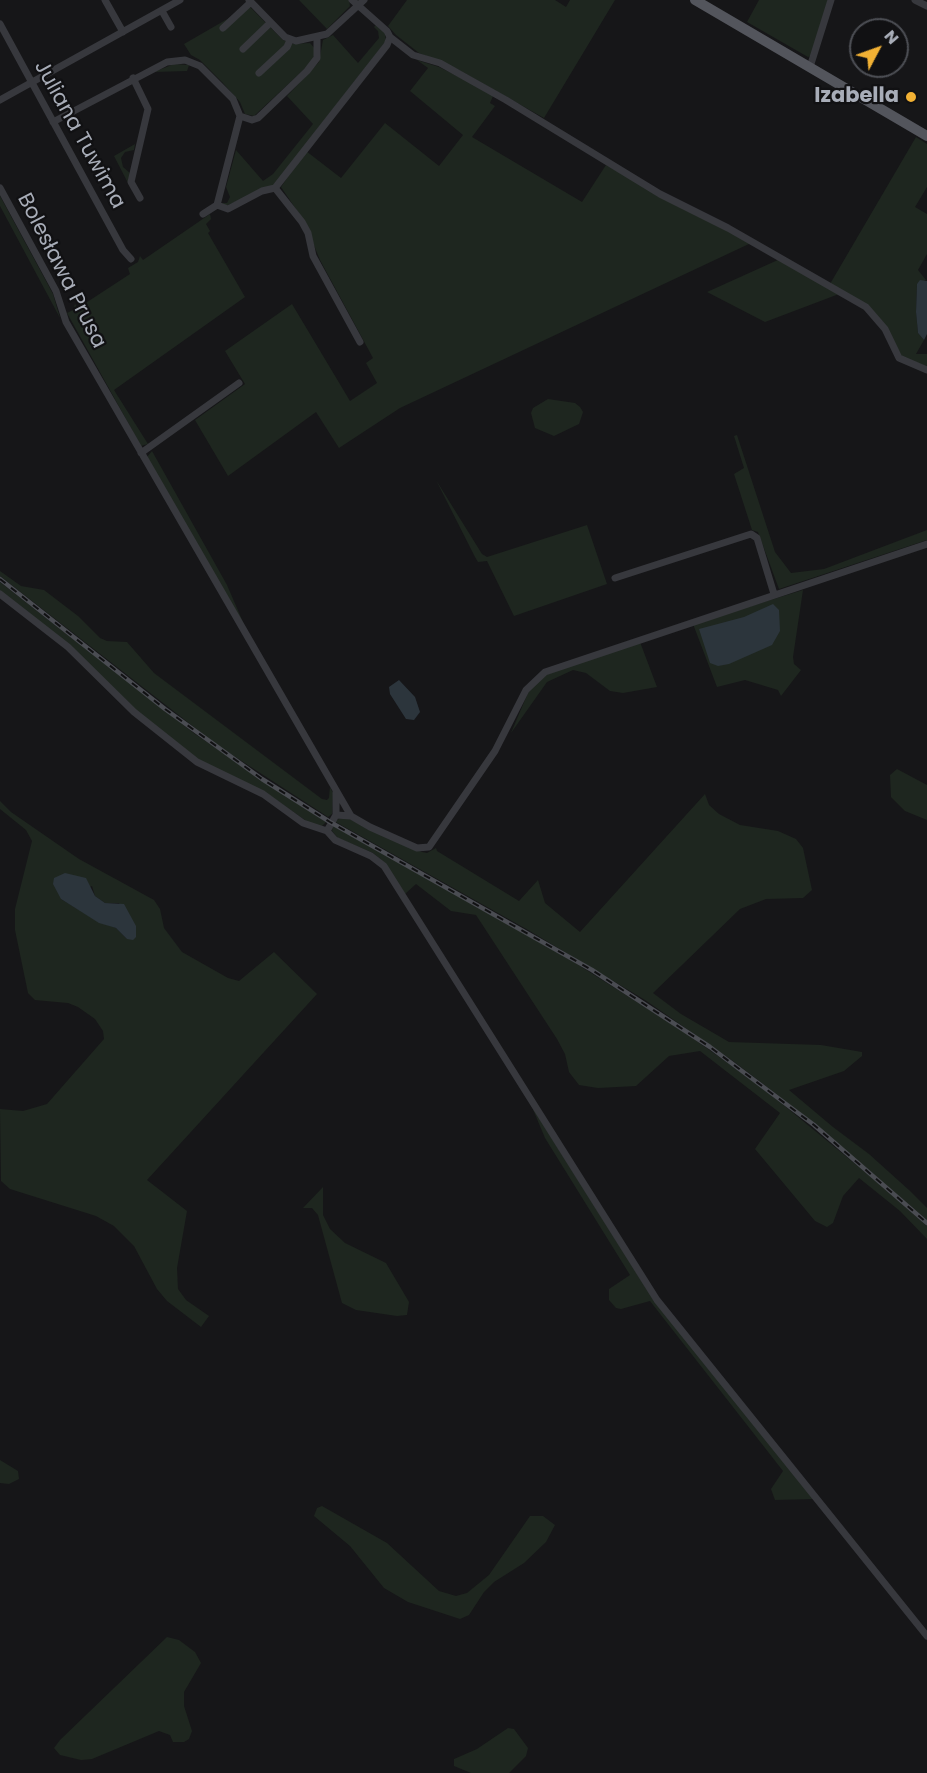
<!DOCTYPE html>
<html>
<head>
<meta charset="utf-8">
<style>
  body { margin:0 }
  #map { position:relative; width:927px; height:1773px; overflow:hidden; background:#161618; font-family:Poppins,sans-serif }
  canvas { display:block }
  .north { position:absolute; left:849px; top:18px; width:60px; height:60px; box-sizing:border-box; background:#111113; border:2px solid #4d4f55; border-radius:50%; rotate:49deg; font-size:16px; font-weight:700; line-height:24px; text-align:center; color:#a8adb8 }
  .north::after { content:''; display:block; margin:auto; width:21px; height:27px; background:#f2b134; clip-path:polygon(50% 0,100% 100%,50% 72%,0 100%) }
</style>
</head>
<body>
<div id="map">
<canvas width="927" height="1773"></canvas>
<div class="north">N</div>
</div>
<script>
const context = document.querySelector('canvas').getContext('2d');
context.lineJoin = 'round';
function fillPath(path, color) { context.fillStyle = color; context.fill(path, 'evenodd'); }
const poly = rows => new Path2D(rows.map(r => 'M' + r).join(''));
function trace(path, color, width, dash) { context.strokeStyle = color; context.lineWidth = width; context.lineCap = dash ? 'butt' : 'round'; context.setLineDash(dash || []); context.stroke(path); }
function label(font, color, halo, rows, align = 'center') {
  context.font = font + ' Poppins,sans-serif'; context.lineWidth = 4.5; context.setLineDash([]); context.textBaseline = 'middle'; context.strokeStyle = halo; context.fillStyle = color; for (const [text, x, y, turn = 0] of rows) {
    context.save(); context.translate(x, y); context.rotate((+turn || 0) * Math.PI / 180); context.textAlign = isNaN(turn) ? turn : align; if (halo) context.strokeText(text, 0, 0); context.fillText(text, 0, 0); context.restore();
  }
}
const green = poly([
  [299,0,349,0,350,6,327,29],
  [407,0,555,0,566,7,570,0,615,0,544,118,459,70,419,53,396,35,388,26],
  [759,0,828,0,811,56,808,57,747,22],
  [246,3,283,40,292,44,310,43,316,50,312,62,254,116,245,114,240,102,222,82,200,60,191,55,184,44,229,18],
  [376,25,385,33,386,41,274,185,226,206,222,203,227,203,230,197,226,187,236,150,263,181,273,174,313,124,287,96,319,62,323,40,333,35,358,63,379,38,378,31,374,27],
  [417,60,439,67,491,93,493,96,490,103,495,106,472,137,582,202,606,165,751,243,400,408,339,448,316,412,228,476,195,420,245,384,225,351,292,304,350,401,377,383,366,363,373,358,320,260,304,221,281,187,306,151,341,178,385,123,439,166,463,135,410,91,428,68],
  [174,64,189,65,187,71,154,72],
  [916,137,927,144,927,187,915,207,927,214,927,254,918,270,926,280,917,284,916,312,918,333,924,340,916,354,927,354,927,368,902,357,882,321,870,308,830,284],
  [135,144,134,150,125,152,121,158,123,167,130,173,128,183,114,156],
  [0,196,53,294,60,318,0,206],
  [210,214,211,219,206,224,210,231,208,233,245,297,114,390,148,444,141,446,67,313,73,310,75,304,78,308,130,274,128,268,138,262,140,256,143,260],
  [780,259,839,294,765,322,707,292],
  [548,399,575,403,580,407,583,412,579,424,554,436,535,428,531,413,533,408],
  [737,435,775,552,791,573,824,569,927,530,927,540,779,589,758,532,752,530,734,474,744,468,734,436],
  [152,451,227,585,246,629,147,457],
  [436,480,482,554,487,557,587,525,607,584,514,616,487,561,478,562,475,557],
  [0,571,21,586,44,590,78,616,100,638,107,641,127,642,154,673,322,799,327,800,329,798,330,787,333,793,332,814,328,817,217,745,0,576],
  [0,582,195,734,326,822,321,827,312,825,272,797,209,768,138,713,0,591],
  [803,590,793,657,794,664,801,670,781,696,778,690,745,680,717,687,693,624],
  [640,642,657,687,623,693,610,691,586,673,573,670,547,682,511,733,530,688,545,675],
  [897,769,927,785,927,820,905,811,891,797,890,775],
  [705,794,709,805,719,814,740,825,778,831,796,839,803,848,812,890,803,898,766,899,740,909,653,993,681,1014,729,1042,821,1045,862,1052,862,1056,844,1071,789,1090,833,1127,869,1154,909,1190,927,1208,927,1220,801,1113,733,1061,645,1000,528,930,334,821,345,817,422,852,427,853,436,848,437,851,519,901,538,880,545,903,580,932],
  [0,801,11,812,79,859,154,900,160,909,164,928,182,952,228,978,239,981,274,952,317,994,147,1180,187,1211,177,1268,178,1289,186,1300,209,1316,201,1327,167,1301,157,1289,134,1246,114,1226,96,1216,10,1189,1,1181,0,1109,23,1111,47,1104,104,1039,103,1031,95,1019,78,1007,68,1003,35,1000,28,993,15,930,15,909,32,841,26,830,0,809],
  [92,886,95,896,105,903,119,903,127,939,116,928,99,922,61,899],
  [333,825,569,959,675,1026,758,1084,876,1181,927,1226,927,1239,900,1211,859,1178,843,1196,833,1223,827,1227,815,1221,755,1149,780,1113,700,1051,669,1056,636,1086,598,1088,579,1085,569,1072,565,1054,557,1039,476,915,451,911,416,884,405,894,384,862,373,853,338,838,332,831],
  [532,1107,655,1302,814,1499,775,1500,771,1489,783,1471,650,1301,621,1309,616,1308,609,1300,609,1289,630,1275,545,1138],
  [323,1187,323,1215,330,1229,345,1243,386,1263,409,1302,407,1315,397,1316,356,1310,342,1303,318,1215,312,1208,303,1208],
  [0,1460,18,1471,19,1479,9,1484,0,1483],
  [322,1506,387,1543,439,1591,456,1596,467,1593,489,1575,530,1516,543,1516,555,1525,546,1542,524,1563,494,1582,484,1592,469,1615,460,1619,408,1602,384,1588,350,1546,314,1516,317,1508],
  [167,1637,179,1640,195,1652,201,1663,184,1692,184,1706,192,1731,189,1739,184,1742,173,1742,170,1735,159,1731,92,1759,81,1760,60,1755,54,1748,60,1740],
  [508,1728,514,1729,528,1748,526,1756,509,1773,471,1773,454,1766,454,1759,477,1749]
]);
const water = poly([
  [920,280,927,281,927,334,924,340,918,333,916,312,917,284],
  [773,604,779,610,780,631,772,645,729,664,718,666,710,663,699,629,744,617],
  [399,680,415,697,420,712,414,720,406,719,390,694,389,687],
  [65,873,86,878,95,896,105,903,124,904,136,926,136,937,133,940,127,939,116,928,99,923,61,899,53,884,54,878]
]);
const street = poly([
  [105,0,123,32],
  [249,0,285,37,296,41,327,34,364,0],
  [915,0,927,6],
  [162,11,171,27],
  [0,24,123,250,131,259],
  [223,28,251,2],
  [390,37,413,55,440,63,506,100,660,194,728,228,866,307,885,329,899,358,927,370],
  [243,49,270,23],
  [810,67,831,0],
  [259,73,287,47,290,40],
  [133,78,148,109,131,182,140,198],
  [0,100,180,0],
  [240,116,252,120,258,118,307,71,317,58,317,38],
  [53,122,167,62,185,60,200,66,233,99,240,116,217,205,203,214],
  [0,188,56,291,66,322,351,816],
  [275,188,302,222,308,233,313,256,360,342],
  [217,205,228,209,262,191,275,188,387,45,390,37,387,31,352,0],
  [141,453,239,383],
  [615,578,751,534,757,538,774,594],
  [0,594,68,647,134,712,197,762,263,794,303,823,327,831,335,840,371,856,384,866,657,1300,927,1636],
  [336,815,351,816,370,827,417,848,429,847,495,751,526,690,545,672,927,544],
  [327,831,336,815,336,792]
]);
const primary = poly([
  [695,0,927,136]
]);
const rail = poly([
  [0,579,165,709,262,779,330,822,592,970,710,1047,814,1125,927,1223]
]);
const markers = [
  [911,97,6,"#f2b134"]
];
const poiNames = [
  ["Izabella",899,97]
];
const streetNames = [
  ["Juliana Tuwima",79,135,61],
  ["Bolesława Prusa",61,271,63]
];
fillPath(green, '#1e261f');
fillPath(water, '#2c353c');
trace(street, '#37383d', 7);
trace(primary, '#53555c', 10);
trace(rail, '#4a4c52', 4.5);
trace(rail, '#111113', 2, [7]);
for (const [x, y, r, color] of markers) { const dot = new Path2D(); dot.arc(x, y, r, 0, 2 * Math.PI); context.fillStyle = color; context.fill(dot); trace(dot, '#111113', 2); }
label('bold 21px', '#a8adb8', '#111113', poiNames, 'right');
label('21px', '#a8adb8', '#111113', streetNames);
</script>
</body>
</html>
